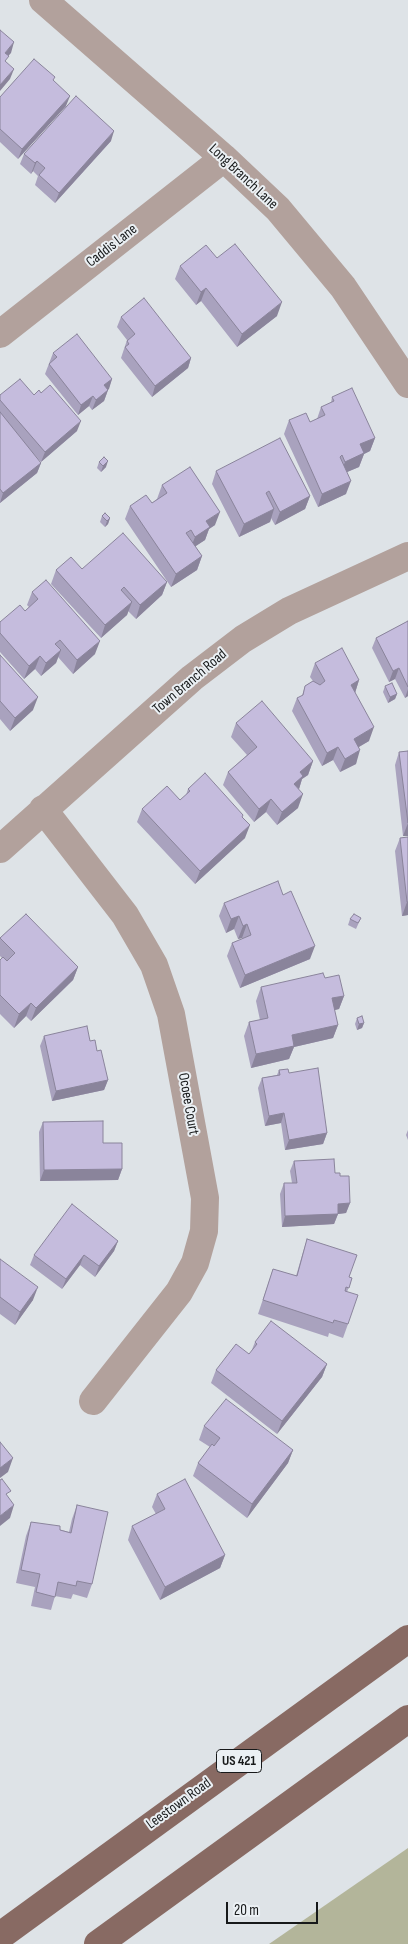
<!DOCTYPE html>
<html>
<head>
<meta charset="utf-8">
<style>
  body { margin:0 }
  #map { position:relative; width:408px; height:1944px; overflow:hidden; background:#dee3e7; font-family:"Sofia Sans Condensed",sans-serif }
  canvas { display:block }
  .scale { position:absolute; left:226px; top:1902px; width:92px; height:22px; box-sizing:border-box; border:2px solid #17191a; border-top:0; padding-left:6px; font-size:15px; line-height:18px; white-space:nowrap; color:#17191a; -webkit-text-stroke:4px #ebf0f4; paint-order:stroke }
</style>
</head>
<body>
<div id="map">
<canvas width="408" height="1944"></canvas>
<div class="scale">20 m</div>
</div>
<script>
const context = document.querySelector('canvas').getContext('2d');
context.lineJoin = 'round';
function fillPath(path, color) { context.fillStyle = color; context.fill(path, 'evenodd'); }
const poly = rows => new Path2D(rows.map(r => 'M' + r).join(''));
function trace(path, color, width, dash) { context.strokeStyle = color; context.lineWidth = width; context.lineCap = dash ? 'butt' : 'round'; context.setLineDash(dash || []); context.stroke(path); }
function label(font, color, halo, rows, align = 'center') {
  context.font = font + ' "Sofia Sans Condensed",sans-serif'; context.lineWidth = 4; context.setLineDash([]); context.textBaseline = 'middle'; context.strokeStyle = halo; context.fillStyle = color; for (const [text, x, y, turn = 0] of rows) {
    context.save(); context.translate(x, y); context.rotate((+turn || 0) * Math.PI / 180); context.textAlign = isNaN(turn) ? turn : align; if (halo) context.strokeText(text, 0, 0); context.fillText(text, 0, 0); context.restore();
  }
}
const green = poly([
  [408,1848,408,1944,269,1944]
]);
const minor = poly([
  [43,0,224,158,278,209,343,287,408,384],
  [0,334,224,158],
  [43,809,125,915,154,965,171,1014,205,1198,204,1231,195,1263,179,1292,93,1401],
  [0,849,192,678,243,639,289,611,408,556]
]);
const major = poly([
  [0,1936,408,1639],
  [98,1944,408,1719]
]);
const wall = poly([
  [54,81,66,106,18,159,0,142,0,97],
  [111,141,55,203,35,185,38,176,33,171,31,174,20,164,24,154],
  [180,266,277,316,237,347,201,301,196,305,175,279],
  [121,317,191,358,188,368,152,397,121,358,127,340,117,327],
  [53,353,112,379,104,401,92,410,89,406,78,415,45,374],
  [0,395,34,395,77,431,41,462,33,453,41,463,37,473,0,503],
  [332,397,375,438,370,451,364,454,359,467,347,472,346,494,318,507,284,434,289,420,310,422,317,419,321,407,331,403],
  [99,462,106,467,101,472,97,468],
  [216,471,310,496,305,509,275,525,271,518,270,522,239,537,212,484],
  [162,485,215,525,209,529,205,540,195,546,202,556,197,570,171,587,125,519,130,506,152,503,157,499],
  [102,516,110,518,108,524,105,527,100,522],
  [82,569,167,582,162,595,136,619,128,611,127,615,101,638,51,584,56,570],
  [32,592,95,654,73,674,58,657,56,663,41,676,35,669,24,679,0,652,0,622,25,611,29,607,27,605],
  [408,621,408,696,405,698,395,679,389,682,372,648,376,638],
  [0,655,33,710,10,731,0,719],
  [315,663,359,680,355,693,369,741,359,747,356,764,340,772,333,760,322,766,292,711,297,698,302,696,305,686,313,681,310,677],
  [385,686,397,694,395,699,388,703,383,692],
  [236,723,313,761,308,775,302,779,299,789,298,808,277,825,266,812,254,822,223,785,228,772,247,755,231,737],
  [408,751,408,836,403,836,395,765,399,752],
  [188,789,243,815,242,817,245,838,195,884,137,822,142,809,180,800,186,795],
  [408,837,408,915,402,916,395,851,400,838],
  [224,903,310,959,240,988,227,956,232,943,242,939,242,938,238,939,234,929,226,933,219,916],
  [361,918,356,929,348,925,350,919],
  [0,938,78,967,73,980,31,1021,26,1016,14,1028,0,1014,0,960,2,958,0,956],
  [325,978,344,996,339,1009,334,1010,338,1025,333,1038,294,1047,289,1059,251,1068,244,1036,249,1022,260,1020,256,1001,261,987],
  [357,1018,364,1023,362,1028,357,1030,355,1024],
  [44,1036,90,1041,97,1051,108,1080,104,1090,52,1101,40,1046],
  [279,1070,289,1073,327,1133,323,1144,285,1150,281,1123,265,1126,258,1088,262,1078,277,1075],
  [43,1122,122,1169,118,1180,40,1181,39,1132],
  [408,1130,408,1140,406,1135],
  [294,1161,335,1173,340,1176,350,1203,346,1213,338,1214,334,1224,282,1227,280,1194,284,1183,292,1183,290,1171],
  [307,1239,349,1277,352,1278,347,1292,348,1324,343,1338,329,1333,328,1337,258,1314,273,1269,296,1276,303,1252],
  [118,1241,114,1251,95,1277,80,1265,62,1289,30,1265,34,1255],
  [0,1259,33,1300,15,1325,0,1314],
  [255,1342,327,1364,322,1377,277,1434,211,1383,216,1370,249,1354,251,1352],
  [204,1426,293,1450,288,1463,247,1518,193,1476,198,1463,210,1447,199,1440],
  [157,1494,225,1555,220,1568,160,1600,128,1540,132,1526,156,1514,152,1507],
  [77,1505,92,1584,87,1598,73,1594,71,1599,55,1596,51,1610,31,1606,35,1587,16,1583,26,1536,31,1522,69,1532,72,1519]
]);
const shadedWall = poly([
  [14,42,11,53,2,63,5,53],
  [14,69,10,79,0,91,0,85],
  [70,96,66,106,18,159,22,149],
  [114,131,111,141,55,203,59,193],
  [37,161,33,171,31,174,35,163],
  [206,288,201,301,196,305,201,292],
  [282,302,277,316,237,347,242,334],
  [191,358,188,368,152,397,155,386],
  [112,379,109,389,100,396,104,385],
  [108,390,104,401,92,410,96,400],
  [93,396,89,406,78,415,81,405],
  [81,421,77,431,41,462,45,452],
  [375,438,370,451,364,454,359,467,340,475,345,462,360,444],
  [108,461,106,467,101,472,103,466],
  [41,463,37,473,0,503,3,493],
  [351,481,346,494,318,507,322,494],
  [310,496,305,509,275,525,280,512],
  [274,509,270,522,239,537,244,524],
  [220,512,215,525,209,529,205,540,190,550,195,537,206,521],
  [110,518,108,524,105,527,107,521],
  [202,556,197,570,171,587,176,574],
  [167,582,162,595,136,619,140,605],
  [132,602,127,615,101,638,105,625],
  [100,641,95,654,73,674,77,660],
  [61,650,56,663,41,676,46,663],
  [40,656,35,669,24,679,29,666],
  [399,668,395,679,389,682,393,671],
  [359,680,355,693,351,685],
  [408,689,408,696,405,698],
  [397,694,395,699,388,703,390,697],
  [38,697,33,710,10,731,15,718],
  [374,727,369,741,350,752,354,739],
  [338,747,333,760,322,766,327,753],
  [360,750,356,764,340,772,345,759],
  [313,761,308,775,302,779,299,789,294,784,300,772],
  [303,794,298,808,277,825,282,812],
  [271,799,266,812,254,822,259,809],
  [408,823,408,836,403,836],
  [250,825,245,838,195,884,200,871],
  [407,902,408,902,408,915,402,916],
  [239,916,234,929,226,933,231,919],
  [247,924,242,938,238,939,243,926],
  [315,946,310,959,240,988,245,975],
  [78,967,73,980,31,1021,36,1008],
  [344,996,339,1009,327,1012,332,998],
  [31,1003,26,1016,14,1028,19,1014],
  [364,1023,362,1028,357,1030,359,1024],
  [338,1025,333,1038,294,1047,289,1059,251,1068,256,1054,292,1035],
  [108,1080,104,1090,52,1101,56,1091],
  [284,1113,281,1123,265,1126,269,1116],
  [327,1133,323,1144,285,1150,289,1140],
  [122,1169,118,1180,40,1181,44,1170],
  [350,1203,346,1213,338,1214,334,1224,282,1227,285,1216,338,1204],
  [118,1241,114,1251,95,1277,99,1266],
  [84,1255,80,1265,62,1289,66,1279],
  [38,1287,33,1300,15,1325,20,1312],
  [327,1364,322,1377,277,1434,282,1421],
  [293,1450,288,1463,247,1518,252,1504],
  [13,1458,8,1472,0,1478,0,1468],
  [14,1505,10,1518,0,1526,0,1516],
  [225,1555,220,1568,160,1600,165,1587]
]);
const building = poly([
  [0,30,14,42,5,53,9,56,5,61,14,69,0,85,0,30],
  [34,59,55,77,53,80,70,96,22,149,0,129,0,97,34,59],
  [76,96,114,131,59,193,39,175,45,168,37,161,35,163,24,154,76,96],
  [235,244,282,302,242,334,206,288,201,292,180,266,206,245,217,258,235,244],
  [144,298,191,358,155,386,125,347,129,344,127,341,135,334,121,317,144,298],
  [77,334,112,379,104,385,108,390,96,400,93,396,81,405,49,364,57,357,53,353,77,334],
  [20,379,34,395,39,390,41,393,50,385,81,421,45,452,0,400,0,395,20,379],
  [352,388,375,438,360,444,364,453,345,462,342,455,340,457,351,481,322,494,289,420,306,413,310,422,325,415,321,407,334,401,332,397,352,388],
  [0,412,41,463,3,493,0,489,0,412],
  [280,438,310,496,280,512,269,491,266,493,274,509,244,524,216,471,280,438],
  [104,457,108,461,103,466,99,462,104,457],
  [190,467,220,512,206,521,210,527,195,537,191,530,186,533,202,556,176,574,130,506,146,495,152,503,167,493,162,485,190,467],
  [105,513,110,518,107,521,102,516,105,513],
  [123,533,167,582,140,605,124,587,121,590,132,602,105,625,56,570,71,557,82,569,123,533],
  [46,580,100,641,77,660,60,640,55,644,61,650,46,663,40,656,29,666,0,633,0,622,20,605,25,611,38,599,32,592,46,580],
  [408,621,408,687,399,668,393,671,376,638,408,621],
  [342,648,359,680,351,685,374,727,354,739,360,750,345,759,338,747,327,753,297,698,303,695,305,686,313,681,320,685,325,681,315,663,342,648],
  [0,655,38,697,15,718,0,701,0,655],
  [392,683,397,694,390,697,385,686,392,683],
  [262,701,313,761,300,772,303,776,294,784,303,794,282,812,271,799,259,809,228,772,257,747,236,723,262,701],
  [408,751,408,823,399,752,408,751],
  [205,773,243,815,242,817,250,825,200,871,142,809,167,786,180,800,190,791,188,789,205,773],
  [408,837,408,902,407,902,400,838,408,837],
  [278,881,283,895,291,891,315,946,245,975,232,943,251,935,247,924,243,926,239,916,231,919,224,903,278,881],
  [26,914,78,967,36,1008,31,1003,19,1014,0,995,0,960,3,957,7,961,15,953,0,938,26,914],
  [354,914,361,918,358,923,350,919,354,914],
  [323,973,325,978,339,975,344,996,332,998,338,1025,292,1035,294,1046,256,1054,249,1022,268,1018,261,987,323,973],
  [362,1016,364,1023,359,1024,357,1018,362,1016],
  [87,1026,90,1041,95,1040,97,1051,101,1050,108,1080,56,1091,44,1036,87,1026],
  [318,1068,327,1133,289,1140,284,1113,269,1116,262,1078,280,1075,279,1070,288,1069,289,1073,318,1068],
  [103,1121,103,1143,122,1143,122,1169,44,1170,43,1122,103,1121],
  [334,1159,335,1173,340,1173,340,1176,349,1176,350,1203,338,1204,338,1214,285,1216,284,1183,297,1183,294,1161,334,1159],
  [72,1204,118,1241,99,1266,84,1255,66,1279,34,1255,72,1204],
  [307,1239,357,1255,349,1277,352,1278,349,1288,346,1287,345,1291,358,1295,348,1324,334,1320,333,1323,263,1300,273,1269,297,1276,307,1239],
  [0,1259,38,1287,20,1312,0,1297,0,1259],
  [271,1321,327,1364,282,1421,216,1370,236,1344,249,1354,257,1344,255,1342,271,1321],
  [226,1399,293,1450,252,1504,198,1463,212,1444,214,1446,220,1438,204,1426,226,1399],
  [0,1442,13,1458,0,1468,0,1442],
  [2,1479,11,1491,6,1494,14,1505,0,1516,0,1480,2,1479],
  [185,1479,225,1555,165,1587,132,1526,165,1509,157,1494,185,1479],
  [77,1505,108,1512,92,1584,77,1581,76,1586,58,1582,55,1597,36,1592,40,1574,21,1570,31,1522,60,1526,60,1530,71,1533,77,1505]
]);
const shields = [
  [239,1761,45]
];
const shieldNames = [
  ["US 421",239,1761]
];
const streetNames = [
  ["Long Branch Lane",243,177,43],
  ["Caddis Lane",112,246,-38],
  ["Town Branch Road",190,682,-40],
  ["Ocoee Court",188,1104,80],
  ["Leestown Road",179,1804,-36]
];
fillPath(green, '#b3b59a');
trace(minor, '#b2a19c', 28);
trace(major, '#886a63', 28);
fillPath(wall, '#a9a2be');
fillPath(shadedWall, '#8a849b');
fillPath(building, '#c5bcdd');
trace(building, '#8a849b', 1);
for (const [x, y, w] of shields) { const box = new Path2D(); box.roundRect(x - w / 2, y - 11.5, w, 23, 4); context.fillStyle = '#ebf0f4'; context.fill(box); trace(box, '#17191a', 1); }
label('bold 14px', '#17191a', null, shieldNames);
label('15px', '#17191a', '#ebf0f4', streetNames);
</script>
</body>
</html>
